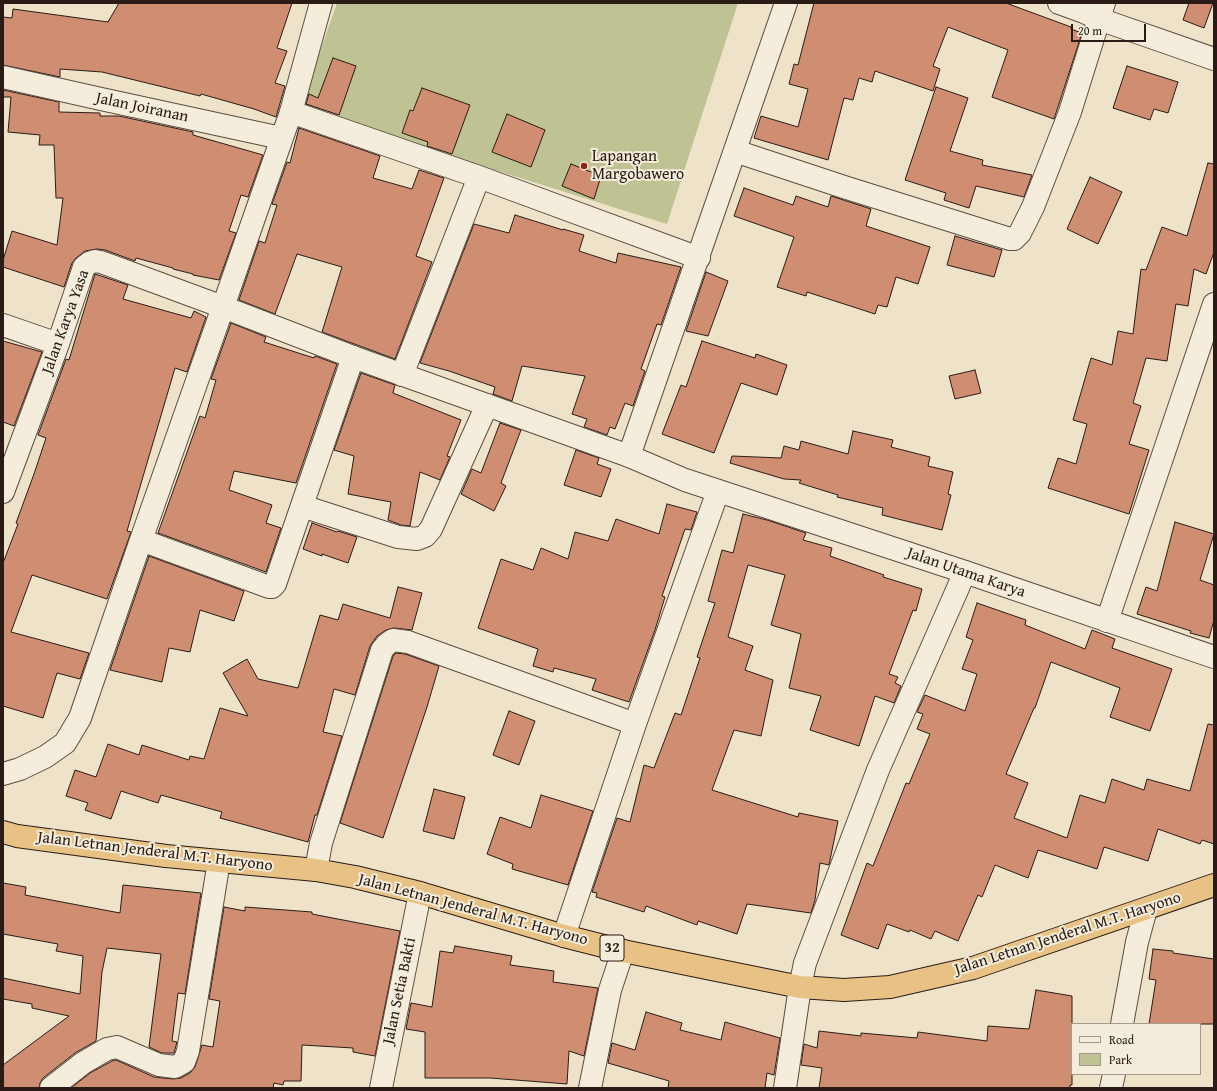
<!DOCTYPE html>
<html>
<head>
<meta charset="utf-8">
<style>
  body { margin:0 }
  #map { position:relative; width:1217px; height:1091px; overflow:hidden; background:#eee3c8; font-family:"Gentium Book Plus",serif }
  canvas { display:block }
  .frame { position:absolute; inset:0; border:4px solid #2a1b16; pointer-events:none }
  .legend { position:absolute; left:1071px; top:1023px; width:130px; height:52px; box-sizing:border-box; background:#f4eddb; border:1px solid #a3998c; margin:0; padding:5px 7px; list-style:none; font-size:12px; color:#2a1b16 }
  .legend li { display:flex; align-items:center; gap:8px; height:20px }
  .legend b { width:20px; border:1px solid #a3998c }
  .scale { position:absolute; left:1071px; top:24px; width:75px; height:18px; box-sizing:border-box; border:2px solid #2a1b16; border-top:0; padding-left:5px; font-size:12px; line-height:14px; white-space:nowrap; color:#2a1b16; -webkit-text-stroke:3px #f4eddb; paint-order:stroke }
</style>
</head>
<body>
<div id="map">
<canvas width="1217" height="1091"></canvas>
<div class="frame"></div>
<ul class="legend">
<li><b style="height:5px;background:#f4eddb"></b>Road</li>
<li><b style="height:11px;background:#bfc292"></b>Park</li>
</ul>
<div class="scale">20 m</div>
</div>
<script>
const context = document.querySelector('canvas').getContext('2d');
context.lineJoin = 'round';
function fillPath(path, color) { context.fillStyle = color; context.fill(path, 'evenodd'); }
const poly = rows => new Path2D(rows.map(r => 'M' + r).join(''));
function trace(path, color, width, dash) { context.strokeStyle = color; context.lineWidth = width; context.lineCap = dash ? 'butt' : 'round'; context.setLineDash(dash || []); context.stroke(path); }
function label(font, color, halo, rows, align = 'center') {
  context.font = font + ' "Gentium Book Plus",serif'; context.lineWidth = 4; context.setLineDash([]); context.textBaseline = 'middle'; context.strokeStyle = halo; context.fillStyle = color; for (const [text, x, y, turn = 0] of rows) {
    context.save(); context.translate(x, y); context.rotate((+turn || 0) * Math.PI / 180); context.textAlign = isNaN(turn) ? turn : align; if (halo) context.strokeText(text, 0, 0); context.fillText(text, 0, 0); context.restore();
  }
}
const green = poly([
  [337,3,738,3,667,224,300,109]
]);
const building = poly([
  [119,3,292,3,277,48,287,51,275,83,285,86,276,117,254,109,201,94,200,96,102,72,60,69,60,77,3,65,3,17,12,18,13,9,108,22,119,3],
  [814,3,1006,3,1071,27,1071,29,1082,33,1054,119,992,97,1008,50,948,27,933,66,940,69,933,91,875,71,872,82,859,78,853,100,844,98,828,160,754,138,761,116,798,127,808,89,789,84,794,64,798,65,814,3],
  [1189,3,1213,3,1204,28,1183,20,1189,3],
  [333,58,356,66,339,115,306,104,309,94,318,98,333,58],
  [1127,66,1178,82,1168,113,1154,109,1150,120,1113,108,1127,66],
  [936,87,968,98,950,151,983,160,982,165,1032,175,1024,197,976,186,969,208,944,200,946,193,905,180,936,87],
  [422,88,470,105,452,154,427,146,428,142,402,133,410,110,413,111,422,88],
  [3,90,59,102,59,112,100,113,100,116,119,116,193,132,193,135,263,155,248,197,241,195,229,231,236,233,219,280,193,275,193,274,173,269,173,268,136,258,135,261,105,250,97,249,85,251,76,258,72,263,64,287,3,267,3,260,12,231,57,245,63,198,56,198,54,145,39,145,40,135,8,132,11,97,3,97,3,90],
  [507,114,545,130,531,167,492,152,507,114],
  [299,128,380,156,373,178,412,189,419,170,444,178,416,256,432,262,395,359,322,332,342,267,297,254,275,314,239,300,259,241,265,243,277,205,272,204,287,162,290,163,299,128],
  [1208,163,1214,164,1214,252,1206,274,1194,269,1188,306,1176,304,1167,361,1146,358,1133,403,1141,406,1129,444,1149,450,1129,514,1048,488,1058,458,1076,464,1087,424,1073,420,1091,358,1112,365,1118,331,1133,334,1141,269,1146,270,1162,227,1187,236,1208,163],
  [571,164,601,176,594,199,562,186,571,164],
  [1090,177,1122,192,1098,244,1067,229,1090,177],
  [744,188,793,205,796,196,828,207,831,196,871,209,866,226,930,247,918,284,896,277,887,307,878,305,875,314,807,292,806,296,777,287,794,237,734,216,744,188],
  [515,215,563,230,563,229,584,235,579,251,616,263,618,253,681,267,661,325,657,324,641,369,645,371,633,406,625,403,615,429,610,427,607,435,584,427,587,419,572,414,585,376,522,366,512,401,493,394,495,387,449,371,420,363,474,224,509,233,515,215],
  [955,236,1002,250,994,277,947,265,955,236],
  [706,272,728,281,708,336,686,331,706,272],
  [95,274,128,285,123,299,191,318,194,311,206,317,187,372,175,368,127,531,131,532,107,599,32,575,11,632,89,653,80,679,57,673,43,718,3,706,3,563,18,524,16,523,34,474,46,438,38,435,66,359,69,360,95,274],
  [231,323,266,337,264,342,314,358,315,356,337,364,296,483,234,471,229,490,272,505,266,523,281,528,266,572,158,533,200,416,205,418,216,380,211,379,231,323],
  [3,341,42,352,14,426,3,422,3,341],
  [702,341,755,358,756,354,787,365,777,395,741,383,714,453,662,434,681,385,686,387,702,341],
  [975,370,981,393,955,399,949,376,975,370],
  [361,373,395,385,393,393,461,420,447,456,450,457,440,480,420,472,410,526,401,525,388,520,391,502,348,494,354,456,334,450,361,373],
  [500,423,521,430,501,483,506,486,494,511,461,494,472,469,481,473,500,423],
  [853,431,893,440,891,447,930,457,928,466,953,472,948,494,951,495,942,530,882,515,883,508,837,497,838,495,799,483,801,480,784,479,730,463,732,456,781,458,784,446,799,450,801,441,848,454,853,431],
  [576,450,599,458,597,464,611,469,601,497,564,485,576,450],
  [667,504,697,512,691,530,685,529,662,596,665,597,655,630,629,702,592,690,596,679,554,668,553,672,533,666,538,649,478,628,501,559,533,570,541,548,568,559,575,532,608,541,616,519,659,534,667,504],
  [743,514,767,520,806,533,803,540,832,548,830,556,884,575,883,577,922,589,916,611,913,610,889,674,898,677,895,683,901,686,894,703,875,696,859,746,810,730,821,696,789,688,801,634,771,625,785,575,748,565,728,637,753,646,745,670,773,680,761,736,734,730,712,790,798,817,799,813,838,821,829,865,820,863,815,900,811,913,747,904,737,934,698,921,697,925,646,906,644,912,596,897,597,893,592,892,617,818,630,822,644,765,654,768,675,713,681,715,700,658,697,657,715,603,708,601,722,550,733,553,743,514],
  [1175,522,1214,534,1200,580,1214,585,1214,620,1209,638,1190,633,1191,631,1137,614,1146,587,1157,591,1175,522],
  [312,523,337,532,338,531,357,537,348,563,322,554,322,556,303,549,312,523],
  [149,556,244,591,234,621,200,610,190,652,169,648,162,682,110,670,149,556],
  [398,587,422,593,412,630,394,628,386,630,377,636,370,646,355,695,334,689,323,732,342,736,317,815,315,815,308,842,220,818,222,812,161,795,158,803,121,791,111,819,85,810,88,803,66,796,75,770,96,777,108,744,139,755,142,745,189,760,190,756,204,759,220,708,248,716,223,673,247,659,258,679,298,688,320,615,338,620,343,604,390,618,398,587],
  [977,603,1026,620,1025,625,1085,649,1092,630,1115,639,1112,648,1172,669,1150,731,1110,717,1120,688,1051,662,1035,708,1034,708,1006,774,1028,783,1014,818,1067,838,1080,795,1105,803,1112,779,1144,790,1147,779,1190,791,1208,724,1214,725,1214,844,1202,840,1200,844,1158,829,1148,861,1104,847,1097,869,1038,850,1028,878,995,865,982,897,978,895,958,941,935,931,931,939,910,930,909,932,887,924,878,949,841,935,867,863,873,866,906,783,909,784,930,734,917,729,923,714,917,712,925,695,965,711,977,674,962,669,973,640,966,637,977,603],
  [396,653,405,654,439,666,427,707,383,838,340,823,393,656,396,653],
  [509,711,535,721,519,765,493,755,509,711],
  [434,789,465,797,454,839,423,831,434,789],
  [541,795,593,811,568,885,512,869,513,864,487,854,500,817,531,828,541,795],
  [3,883,26,887,25,895,120,913,123,885,201,893,185,994,178,993,172,1041,177,1042,174,1053,162,1053,149,1047,161,954,107,948,102,972,96,1041,75,1053,43,1078,40,1083,39,1088,3,1088,3,1065,69,1016,32,1008,32,1004,3,999,3,978,80,994,83,956,56,951,58,944,3,934,3,883],
  [224,907,245,911,245,907,312,912,312,914,400,931,375,1056,353,1052,353,1048,302,1045,301,1081,284,1081,283,1085,274,1083,273,1088,71,1088,90,1073,112,1061,116,1060,154,1077,173,1079,181,1078,190,1073,195,1067,202,1045,213,1047,220,1001,209,999,224,907],
  [455,946,512,956,510,965,554,971,553,982,598,988,584,1056,569,1051,567,1084,490,1078,425,1078,425,1032,406,1029,411,1003,432,1007,440,951,453,953,455,946],
  [1153,949,1173,951,1173,953,1214,959,1214,1024,1149,1024,1156,980,1149,979,1153,949],
  [1036,990,1072,996,1072,1085,1070,1085,1070,1088,819,1088,822,1068,801,1065,804,1044,817,1048,819,1031,861,1036,861,1033,917,1038,918,1032,987,1041,988,1026,1029,1029,1036,990],
  [646,1012,682,1023,680,1030,721,1040,725,1022,780,1038,774,1075,767,1073,765,1088,668,1088,669,1081,608,1063,612,1043,635,1050,646,1012]
]);
const minor = poly([
  [3,77,101,99,281,138],
  [291,112,479,177,699,258],
  [735,151,847,188,1010,239,1014,239,1020,233,1033,207,1070,112,1104,3],
  [3,325,58,344],
  [402,375,479,177],
  [629,456,786,3],
  [3,492,58,344,84,267,89,263,95,261,101,262,223,307,141,540,80,718,65,743,45,757,20,769,3,774],
  [302,506,398,537,417,539,425,536,431,529,487,405],
  [141,540,269,587,272,587,275,584,353,357],
  [1107,621,1214,304],
  [316,870,321,843,382,650,387,644,393,640,408,642,635,724],
  [564,936,635,724,718,491],
  [1122,1024,1137,942,1146,909],
  [51,1088,83,1063,107,1049,117,1047,159,1065,175,1067,184,1062,188,1051,219,861],
  [381,1088,420,893],
  [590,1088,610,990,623,951],
  [785,1088,800,987,805,963,878,770,965,572],
  [1111,1088,1114,1074]
]);
const tertiary = poly([
  [321,3,291,112,223,307,353,357,629,456,685,480,965,572,1214,657],
  [1059,3,1084,12,1099,19,1214,59]
]);
const trunk = poly([
  [3,832,17,836,166,856,316,870,355,877,420,893,564,936,623,951,800,987,844,990,890,987,973,968,1214,885]
]);
const markers = [
  [584,166,4,"#8f2418"]
];
const shields = [
  [612,948,24]
];
const shieldNames = [
  ["32",612,948]
];
const streetNames = [
  ["Jalan Joiranan",142,108,12],
  ["Jalan Karya Yasa",66,322,-70],
  ["Jalan Utama Karya",966,573,19],
  ["Jalan Letnan Jenderal M.T. Haryono",155,852,7],
  ["Jalan Letnan Jenderal M.T. Haryono",473,910,15],
  ["Jalan Letnan Jenderal M.T. Haryono",1068,934,-18],
  ["Jalan Setia Bakti",400,991,-78]
];
const poiNames = [
  ["Lapangan",592,157],
  ["Margobawero",592,175]
];
fillPath(green, '#bfc292');
fillPath(building, '#cf8d72');
trace(building, '#2a1b16', 1);
trace(minor, '#5b4d42', 24);
trace(tertiary, '#5b4d42', 24);
trace(trunk, '#2a1b16', 24);
trace(minor, '#f4eddb', 22);
trace(tertiary, '#f4eddb', 22);
trace(trunk, '#e7c284', 22);
for (const [x, y, r, color] of markers) { const dot = new Path2D(); dot.arc(x, y, r, 0, 2 * Math.PI); context.fillStyle = color; context.fill(dot); trace(dot, '#f4eddb', 1.5); }
for (const [x, y, w] of shields) { const box = new Path2D(); box.roundRect(x - w / 2, y - 13, w, 26, 3); context.fillStyle = '#f4eddb'; context.fill(box); trace(box, '#2a1b16', 1); }
label('bold 15px', '#2a1b16', null, shieldNames);
label('16px', '#2a1b16', '#f4eddb', streetNames);
label('16px', '#2a1b16', '#f4eddb', poiNames, 'left');
</script>
</body>
</html>
